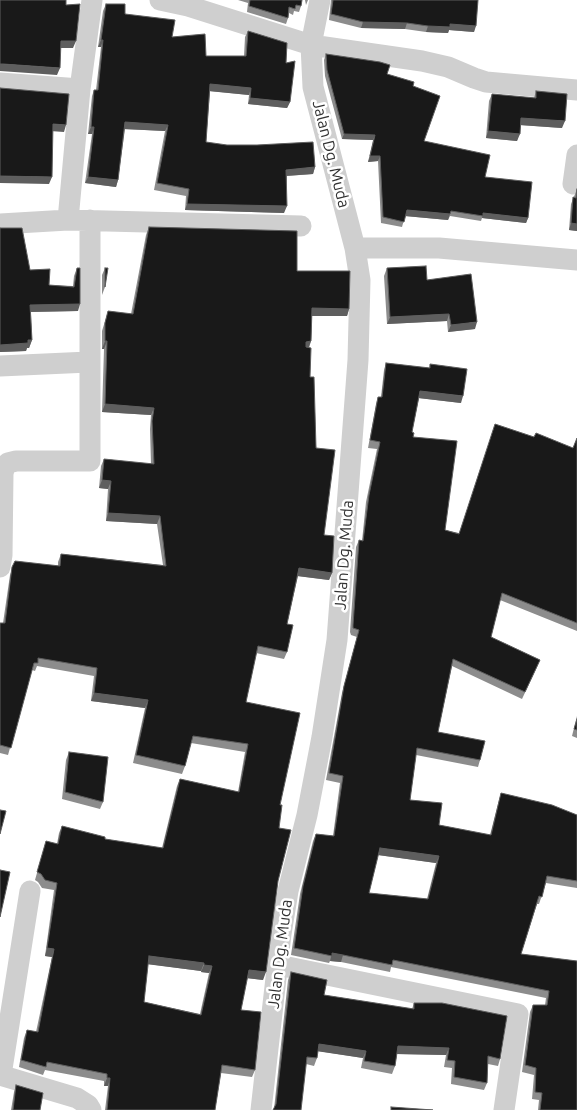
<!DOCTYPE html>
<html>
<head>
<meta charset="utf-8">
<style>
  body { margin:0 }
  canvas { display:block; background:#fff }
</style>
</head>
<body>
<canvas width="577" height="1110"></canvas>
<script>
const context = document.querySelector('canvas').getContext('2d');
context.lineJoin = 'round';
const poly = rows => new Path2D(rows.map(r => 'M' + r).join(''));
function trace(path, color, width, dash) { context.strokeStyle = color; context.lineWidth = width; context.lineCap = dash ? 'butt' : 'round'; context.setLineDash(dash || []); context.stroke(path); }
function fillPath(path, color) { context.fillStyle = color; context.fill(path, 'evenodd'); }
function label(font, color, halo, rows, align = 'center') {
  context.font = font + ' Ubuntu,sans-serif'; context.lineWidth = 5; context.setLineDash([]); context.textBaseline = 'middle'; context.strokeStyle = halo; context.fillStyle = color; for (const [text, x, y, turn = 0] of rows) {
    context.save(); context.translate(x, y); context.rotate((+turn || 0) * Math.PI / 180); context.textAlign = isNaN(turn) ? turn : align; if (halo) context.strokeText(text, 0, 0); context.fillText(text, 0, 0); context.restore();
  }
}
const street = poly([
  [160,0,188,6,311,45,422,61,448,67,474,78,486,82,577,90],
  [0,83,80,89],
  [573,184,577,155],
  [68,220,80,89,92,0],
  [0,224,68,220,301,226],
  [355,248,439,248,577,260],
  [0,366,89,362],
  [0,567,2,555,3,473,5,466,8,463,16,461,90,461,90,220],
  [278,965,518,1014,504,1110],
  [0,1075,77,1098,88,1105,91,1110],
  [1,1075,30,891],
  [261,1110,281,934,288,891,307,815,322,737,337,640,358,360,360,280,355,248,313,87,311,45,320,0]
]);
const wall = poly([
  [238,0,302,0,301,6,299,12,294,11,293,15,289,13,288,18,286,24,247,12,248,3],
  [305,0,308,0,306,5],
  [331,0,478,0,474,32,449,30,448,33,426,32,405,29,361,28,329,20],
  [106,4,172,37,206,56,244,56,245,37,248,31,286,63,290,102,287,108,248,104,249,95,210,91,206,142,315,167,313,174,287,176,284,213,185,210,186,196,154,190,165,131,125,129,118,180,116,187,85,183,92,134,88,134,92,96,94,90,96,90,101,47,98,47,103,11],
  [326,54,387,74,413,86,424,141,485,177,528,218,526,223,482,218,481,221,450,216,448,220,405,216,402,227,381,223,378,161,368,162,373,140,342,139,325,76,324,60],
  [536,91,562,128,521,125,517,141,486,138,489,101,492,94,534,98],
  [577,189,577,231,569,230,571,204],
  [149,227,297,271,349,309,347,316,312,316,311,341,309,348,310,377,324,535,332,573,329,580,298,576,287,624,287,652,284,659,256,653,246,702,280,805,279,828,278,881,263,980,247,978,241,1010,255,1070,252,1077,221,1073,215,1110,105,1110,108,1086,104,1086,104,1081,45,1070,43,1075,19,1067,24,1038,27,1030,36,1032,52,957,45,956,54,890,42,888,38,882,35,880,46,841,57,844,59,833,62,826,105,839,162,848,177,786,180,779,238,792,245,752,191,743,185,766,182,774,133,763,145,708,91,701,94,676,37,666,35,671,32,670,8,755,0,753,0,623,3,623,10,575,15,561,58,566,58,562,61,554,163,565,157,524,106,521,108,489,99,488,101,466,104,459,151,464,150,429,151,415,102,412,104,349,102,349,102,331,106,318,108,311,131,314,146,235],
  [148,964,201,971,201,972,209,973,200,1014,144,1002],
  [0,228,30,270,49,285,73,286,74,276,77,268,78,311,31,312,32,340,29,348,27,348,26,351,0,352],
  [105,268,105,287,102,295,102,275],
  [387,268,427,280,475,329,448,332,447,321,387,324,384,276],
  [386,363,429,368,430,364,461,403,419,398,412,432,445,530,459,533,534,437,573,448,577,438,577,631,500,600,491,637,540,660,537,667,522,699,452,666,438,732,480,760,478,767,416,755,410,800,439,825,490,835,499,800,501,793,577,815,577,888,546,883,539,904,537,904,521,954,577,961,577,1110,538,1110,539,1100,532,1099,534,1075,522,1072,530,1012,533,1005,545,1005,546,998,391,967,390,972,341,962,330,961,329,963,291,955,300,894,313,841,316,834,333,836,340,783,326,780,342,693,357,637,351,635,350,632,356,547,359,540,362,541,366,502,377,449,368,448,376,404,378,397,381,397,384,370],
  [378,855,436,863,427,899,369,893],
  [577,716,577,738,572,736],
  [69,752,103,802,100,809,62,799,66,760],
  [291,972,324,995,412,1009,414,1003,500,1059,498,1066,488,1064,487,1083,484,1090,451,1084,452,1068,444,1067,446,1055,397,1054,395,1066,392,1074,361,1068,363,1058,318,1051,317,1058,314,1066,306,1064,274,1109,288,980],
  [16,1085,40,1110,11,1110,14,1092]
]);
const shadedWall = poly([
  [363,22,407,23,405,29,361,28],
  [450,24,476,26,474,32,449,30,448,33,426,32,428,26],
  [101,40,103,40,101,47,98,47],
  [61,41,76,41,73,48,59,48],
  [0,64,3,64,60,68,57,75,0,71],
  [210,84,251,88,249,95,208,91],
  [250,98,290,102,287,108,248,104],
  [521,118,565,121,562,128,519,125],
  [125,122,168,125,165,131,123,129],
  [53,124,66,125,64,132,50,131],
  [91,127,94,127,92,134,88,134],
  [488,131,520,134,517,141,486,138],
  [344,134,375,135,373,140,342,139],
  [370,156,380,156,378,161,368,162],
  [315,167,313,174,284,176,286,170],
  [0,176,52,177,49,184,0,183],
  [88,177,118,180,116,187,85,183],
  [187,204,287,206,284,213,185,210],
  [407,210,450,214,448,220,405,216],
  [483,213,528,218,526,223,482,218],
  [571,223,577,224,577,231,569,230],
  [80,304,78,311,28,312,30,305],
  [312,308,349,309,347,316,309,316],
  [449,314,447,321,387,324,390,317],
  [477,322,475,329,448,332,451,325],
  [28,340,32,340,29,348,27,348,26,351,0,352,0,345],
  [105,341,107,341,104,349,102,349],
  [311,341,308,349,303,350,306,342],
  [420,391,463,396,461,403,418,398],
  [105,404,154,408,151,415,102,412],
  [102,480,111,481,108,489,99,488],
  [108,513,160,516,157,524,106,521],
  [299,568,332,573,329,580,297,576],
  [94,693,148,700,145,708,91,701],
  [380,848,439,856,436,863,378,855],
  [47,948,54,949,52,957,45,956],
  [332,953,343,955,341,962,330,961],
  [149,956,204,963,201,971,146,964],
  [204,965,212,966,209,973,201,972],
  [249,970,266,972,263,980,246,978],
  [319,1044,366,1051,363,1058,316,1051],
  [398,1046,449,1048,446,1055,396,1054],
  [107,1078,110,1078,108,1086,104,1086]
]);
const building = poly([
  [0,0,66,0,66,5,80,4,76,41,61,41,60,68,3,64,0,64,0,0],
  [250,0,302,0,301,6,296,5,295,9,289,7,288,18,249,6,250,0],
  [333,0,478,0,476,26,450,24,450,27,428,26,407,23,363,22,331,14,333,0],
  [106,4,125,4,125,14,175,20,172,37,205,34,206,56,246,56,248,31,287,43,286,63,295,61,290,102,250,98,251,88,210,84,206,142,227,145,257,145,313,142,315,167,286,170,287,206,187,204,189,189,157,183,168,125,125,122,118,180,88,177,94,127,91,127,94,90,98,90,103,40,101,40,106,4],
  [326,54,380,62,390,65,387,74,414,82,413,86,440,96,424,141,490,155,485,177,532,182,528,218,483,213,483,216,451,211,450,214,407,210,404,222,383,217,380,156,370,156,375,135,344,134,327,70,326,54],
  [0,88,69,94,66,125,53,124,52,177,0,176,0,88],
  [536,91,567,94,565,121,521,118,520,134,488,131,492,94,536,98,536,91],
  [577,189,577,224,571,223,573,197,576,198,577,189],
  [149,227,297,231,297,271,350,271,349,309,312,308,311,341,306,342,306,347,311,348,310,377,314,377,316,448,335,450,324,535,334,536,332,573,299,568,287,624,293,625,287,652,258,646,246,702,300,713,280,805,282,805,279,828,291,830,278,881,266,972,249,970,241,1010,261,1012,255,1070,222,1065,215,1110,107,1110,110,1078,107,1078,107,1074,47,1062,46,1067,21,1060,27,1030,38,1032,54,949,47,948,57,883,45,880,41,874,37,872,46,841,58,844,62,826,105,837,105,839,163,848,180,779,239,792,248,744,193,736,185,766,136,755,148,700,94,693,97,668,38,658,38,663,34,663,11,748,0,745,0,623,5,623,12,567,15,561,60,566,61,554,166,566,160,516,108,513,111,481,102,480,104,459,154,464,152,421,154,408,105,404,107,341,105,341,105,323,108,311,133,314,149,227],
  [149,956,204,963,204,965,212,966,201,1015,144,1002,149,956],
  [0,228,22,228,30,270,50,269,49,285,74,287,77,268,80,268,80,304,30,305,32,340,28,340,28,343,0,345,0,228],
  [426,266,427,280,471,274,477,322,451,325,449,314,390,317,387,268,426,266],
  [105,268,108,268,105,287,105,268],
  [386,363,430,368,430,364,467,369,463,396,420,391,412,432,414,433,413,437,457,441,445,530,459,534,495,424,534,437,536,433,573,448,577,438,577,623,502,593,491,637,540,660,525,692,453,659,438,732,485,741,480,760,417,748,410,800,442,803,439,825,491,835,501,793,552,805,577,815,577,881,547,876,542,897,539,896,521,954,577,961,577,1110,540,1110,542,1093,535,1092,536,1068,525,1065,533,1005,547,1005,549,991,393,960,392,965,343,955,332,953,332,956,294,948,303,886,316,834,334,836,343,776,329,773,344,686,359,630,353,628,353,625,359,540,363,541,369,495,380,442,370,440,378,397,382,397,386,363],
  [380,848,439,856,428,899,369,893,380,848],
  [577,719,577,730,574,729,577,719],
  [69,752,108,757,103,802,65,792,69,752],
  [0,810,6,811,0,834,0,810],
  [0,870,10,872,0,917,0,870],
  [291,972,327,980,324,995,414,1009,414,1003,442,1003,507,1016,500,1059,488,1056,487,1083,454,1077,455,1061,447,1060,449,1048,398,1046,395,1066,364,1061,366,1051,319,1044,317,1058,307,1057,301,1110,273,1110,276,1104,291,972],
  [16,1085,43,1093,40,1110,13,1110,16,1085],
  [391,1107,433,1110,391,1110,391,1107]
]);
const streetNames = [
  ["Jalan Dg. Muda",331,154,76],
  ["Jalan Dg. Muda",344,555,-86],
  ["Jalan Dg. Muda",280,954,-83]
];
trace(street, '#cfcfcf', 21);
fillPath(wall, '#8c8c8c');
fillPath(shadedWall, '#5e5e5e');
fillPath(building, '#191919');
trace(building, '#5e5e5e', 1);
label('16px', '#323232', '#fff', streetNames);
</script>
</body>
</html>
